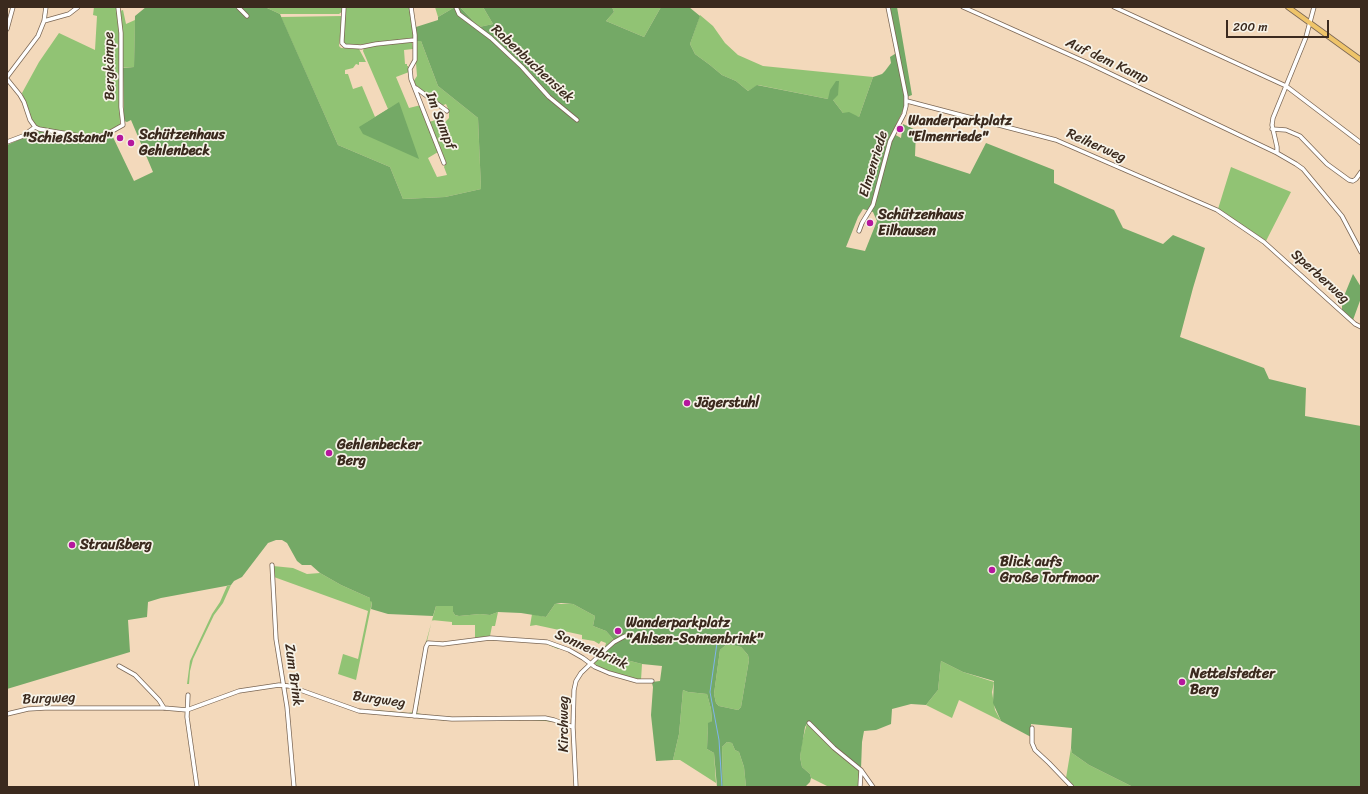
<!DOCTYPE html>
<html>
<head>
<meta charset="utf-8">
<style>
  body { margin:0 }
  #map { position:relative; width:1368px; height:794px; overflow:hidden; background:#f3d9bb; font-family:Sriracha,sans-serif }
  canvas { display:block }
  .frame { position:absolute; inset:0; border:8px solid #3b2a1e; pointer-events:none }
  .scale { position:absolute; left:1226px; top:20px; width:103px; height:18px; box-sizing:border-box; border:2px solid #3b2a1e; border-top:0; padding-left:5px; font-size:12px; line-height:14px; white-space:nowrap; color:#3b2a1e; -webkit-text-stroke:3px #f7f3e8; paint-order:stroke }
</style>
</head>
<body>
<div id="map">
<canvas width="1368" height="794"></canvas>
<div class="frame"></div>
<div class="scale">200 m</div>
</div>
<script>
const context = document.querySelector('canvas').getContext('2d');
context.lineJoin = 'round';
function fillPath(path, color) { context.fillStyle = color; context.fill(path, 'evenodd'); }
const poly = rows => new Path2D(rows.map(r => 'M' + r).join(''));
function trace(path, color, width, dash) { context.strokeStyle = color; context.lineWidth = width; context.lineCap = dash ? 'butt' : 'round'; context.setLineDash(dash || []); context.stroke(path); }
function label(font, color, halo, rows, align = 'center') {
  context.font = font + ' Sriracha,sans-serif'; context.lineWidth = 3.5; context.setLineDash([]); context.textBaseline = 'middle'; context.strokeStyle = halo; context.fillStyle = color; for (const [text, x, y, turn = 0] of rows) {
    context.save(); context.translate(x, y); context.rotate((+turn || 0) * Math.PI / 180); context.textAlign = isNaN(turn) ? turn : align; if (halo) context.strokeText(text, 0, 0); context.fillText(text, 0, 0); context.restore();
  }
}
const green = poly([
  [94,7,120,7,120,11,123,10,126,24,135,20,134,67,119,68,120,125,96,136,86,136,64,133,35,126,31,119,22,93,39,62,59,33,95,50,97,16,93,15],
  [265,7,343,7,343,11,339,14,280,14],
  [345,7,410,7,414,34,413,38,349,46,345,44,343,42],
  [435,7,455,7,438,17],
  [460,7,483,7,493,24,479,27],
  [612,7,661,7,644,37,606,21,614,12],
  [700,15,713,26,725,43,738,55,763,66,873,77,859,117,843,113,833,100,758,85,748,91,736,81,722,75,710,65,695,54,690,44],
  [342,16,339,46,341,48,359,49,366,62,359,62,359,65,356,64,353,68,345,70,345,74,348,74,353,89,362,86,375,117,359,127,398,103,388,109,363,51,364,47,412,42,413,49,404,50,405,64,407,64,407,66,408,66,409,72,396,77,409,108,421,105,438,152,428,158,437,177,447,175,444,167,446,162,429,122,439,119,443,133,445,134,444,123,449,118,449,111,446,104,441,106,416,87,413,82,417,76,416,63,416,41,421,41,438,86,478,118,481,189,445,197,403,199,390,167,338,145,281,17],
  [1231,167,1291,192,1266,241,1218,209],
  [273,566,293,568,307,574,320,573,341,585,370,598,372,602,356,680,338,674,343,654,358,659,368,611,274,577],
  [231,585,223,603,214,615,193,659,190,671,189,684,187,684,190,661,212,614,220,602,227,586],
  [555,604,573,604,595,616,593,626,606,631,614,640,605,647,606,643,601,641,599,644,594,641,582,639,582,635,536,625,530,626,532,614,546,617],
  [436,606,454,606,453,612,455,615,459,616,480,614,490,615,498,612,495,626,492,626,490,636,475,638,475,625,452,625,452,622,432,620,427,641,428,644,481,639,536,641,561,647,558,649,544,643,490,640,429,645,427,648,417,713,425,715,452,717,548,717,567,723,567,729,554,722,545,721,531,720,451,721,362,713,339,706,374,713,374,710,408,713,413,712,426,642],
  [727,644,741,647,748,655,749,660,741,707,738,710,719,706,716,703,714,694,720,650],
  [603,654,642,664,641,680,613,673,599,667,594,663],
  [941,661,963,672,994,682,992,692,995,710,1001,721,959,700,952,718,926,705,938,690],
  [683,690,688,692,707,694,711,709,712,721,708,724,707,749,714,753,716,783,680,760,673,760,679,734],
  [807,723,833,749,860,770,858,787,829,787,811,778,810,774,802,767,800,757,802,742],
  [727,742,732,743,735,750,739,752,744,767,746,787,723,787,722,747],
  [1071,748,1072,753,1089,765,1133,787,1074,787,1066,778]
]);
const forest = poly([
  [146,7,265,7,280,14,338,145,390,167,403,199,445,197,481,189,478,118,438,86,421,41,416,41,416,27,438,20,438,17,455,7,460,7,479,27,493,24,483,7,612,7,614,12,606,21,644,37,661,7,689,7,700,16,690,44,695,54,710,65,722,75,736,81,748,91,757,85,828,99,830,90,836,81,839,81,838,95,833,100,843,113,849,112,859,117,873,77,882,74,885,71,891,63,890,57,898,52,890,7,897,7,912,95,904,98,905,106,892,133,901,138,903,124,916,130,915,156,970,174,986,143,1054,170,1054,183,1114,210,1123,228,1163,244,1173,235,1205,248,1193,288,1180,337,1264,368,1269,379,1306,388,1305,416,1361,426,1361,787,1133,787,1089,765,1072,753,1071,748,1072,728,1031,724,1031,737,1001,721,993,703,994,681,963,672,941,661,938,690,926,705,911,704,892,709,891,724,876,730,864,731,862,742,861,769,848,759,808,722,805,727,800,757,802,767,810,774,811,778,810,782,805,787,746,787,744,767,739,752,735,750,732,743,727,742,722,747,723,787,717,787,714,753,707,749,708,723,712,721,711,709,707,694,688,692,683,690,679,734,673,760,656,761,651,715,653,687,652,683,652,682,660,681,662,666,642,664,603,654,608,650,605,647,614,640,606,631,593,626,595,616,573,604,561,603,555,604,546,617,521,613,498,612,490,615,480,614,459,616,455,615,453,612,453,606,436,606,433,616,388,614,371,609,372,602,370,601,370,598,341,585,320,573,311,565,302,565,297,561,287,543,282,540,276,540,268,543,242,577,234,581,231,585,161,598,148,602,147,617,128,620,130,652,7,689,7,145,39,131,63,136,97,139,111,133,134,181,153,172,131,120,127,122,124,121,123,68,134,67,135,16],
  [863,209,873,212,877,221,865,251,846,247,858,217],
  [727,644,741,647,748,655,749,660,741,707,738,710,719,706,716,703,714,694,720,650],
  [399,102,419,159,363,134,359,127],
  [1353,274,1361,287,1361,298,1353,320,1342,310,1342,301]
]);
const stream = poly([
  [717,643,710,692,719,740,722,787]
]);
const minor = poly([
  [238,7,247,16],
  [344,7,342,40,342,43,345,46,361,47,376,44,414,40],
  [411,7,415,35,415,60,410,69,411,79,444,163],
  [456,7,459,14,491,38,522,67,549,97,577,120],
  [963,7,1088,63,1277,153,1296,164,1303,169,1342,216,1361,252],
  [1114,7,1286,86,1361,143],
  [44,21,69,14,78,7],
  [7,29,13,7],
  [7,77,38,36,44,21,46,7],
  [7,79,20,95,24,102,30,120,35,127,39,129,86,137,97,137,107,134,123,125,121,107,121,33,118,7],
  [416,88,447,111],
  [907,101,1056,140,1217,210,1264,242,1355,324,1361,327],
  [1272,129,1286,130,1300,136,1327,164,1349,180,1353,181,1356,179,1361,172],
  [7,142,23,136,35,127],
  [1277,153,1277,147,1272,125,1273,118,1306,37,1314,7],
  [859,231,862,223,873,205,890,141,904,114,906,106,906,96,888,7],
  [272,565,276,639,287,707,294,787],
  [119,666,135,675,159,700,164,708],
  [188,695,187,717,197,787],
  [7,714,28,709,45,708,164,708,187,710,239,691,279,685,289,686,359,711,452,719,545,718,554,720,573,727],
  [414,716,426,647,428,643,443,644,490,638,547,642,569,650,583,658,595,667,609,673,637,681,652,681],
  [809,723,834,748,861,770,873,787],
  [1032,728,1032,743,1035,750,1049,763,1072,787],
  [576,787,573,727,574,690,576,681,581,673,605,650,614,642,625,636],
  [860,787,861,770]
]);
const major = poly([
  [1288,7,1361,60]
]);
const markers = [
  [900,129,4,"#b5179e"],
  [120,138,4,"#b5179e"],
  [131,143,4,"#b5179e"],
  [870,223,4,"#b5179e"],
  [687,403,4,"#b5179e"],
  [329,453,4,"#b5179e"],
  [72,545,4,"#b5179e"],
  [992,570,4,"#b5179e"],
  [618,631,4,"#b5179e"],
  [1182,682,4,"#b5179e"]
];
const streetNames = [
  ["Auf dem Kamp",1107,61,25],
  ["Rabenbuchensiek",532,64,43],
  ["Bergkämpe",110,66,-91],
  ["Im Sumpf",440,121,69],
  ["Reiherweg",1096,146,24],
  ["Elmenriede",874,164,-73],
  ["Sperberweg",1320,277,42],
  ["Sonnenbrink",591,650,24],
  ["Zum Brink",293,675,82],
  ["Burgweg",49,699,-2],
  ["Burgweg",379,700,8],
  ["Kirchweg",564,724,-90]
];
const poiNames = [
  ["Wanderparkplatz",908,121],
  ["\"Elmenriede\"",908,137],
  ["Schützenhaus",139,135],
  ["Gehlenbeck",139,151],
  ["\"Schießstand\"",112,138,"right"],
  ["Schützenhaus",878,215],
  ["Eilhausen",878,231],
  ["Jägerstuhl",695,403],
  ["Gehlenbecker",337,445],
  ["Berg",337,461],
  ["Straußberg",80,545],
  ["Blick aufs",1000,562],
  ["Große Torfmoor",1000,578],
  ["Wanderparkplatz",626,623],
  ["\"Ahlsen-Sonnenbrink\"",626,639],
  ["Nettelstedter",1190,674],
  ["Berg",1190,690]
];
fillPath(green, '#91c374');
fillPath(forest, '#74a966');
trace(stream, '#7eb5ed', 1);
trace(minor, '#7b6755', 5);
trace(major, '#7b6755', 6);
trace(minor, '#fff', 3.5);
trace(major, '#efc469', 4.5);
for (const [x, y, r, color] of markers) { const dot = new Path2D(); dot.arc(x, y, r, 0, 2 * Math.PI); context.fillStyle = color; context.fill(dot); trace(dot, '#f7f3e8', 1.5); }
label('14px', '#3b2a1e', '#f7f3e8', streetNames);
label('bold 14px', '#3b2a1e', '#f7f3e8', poiNames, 'left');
</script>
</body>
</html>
